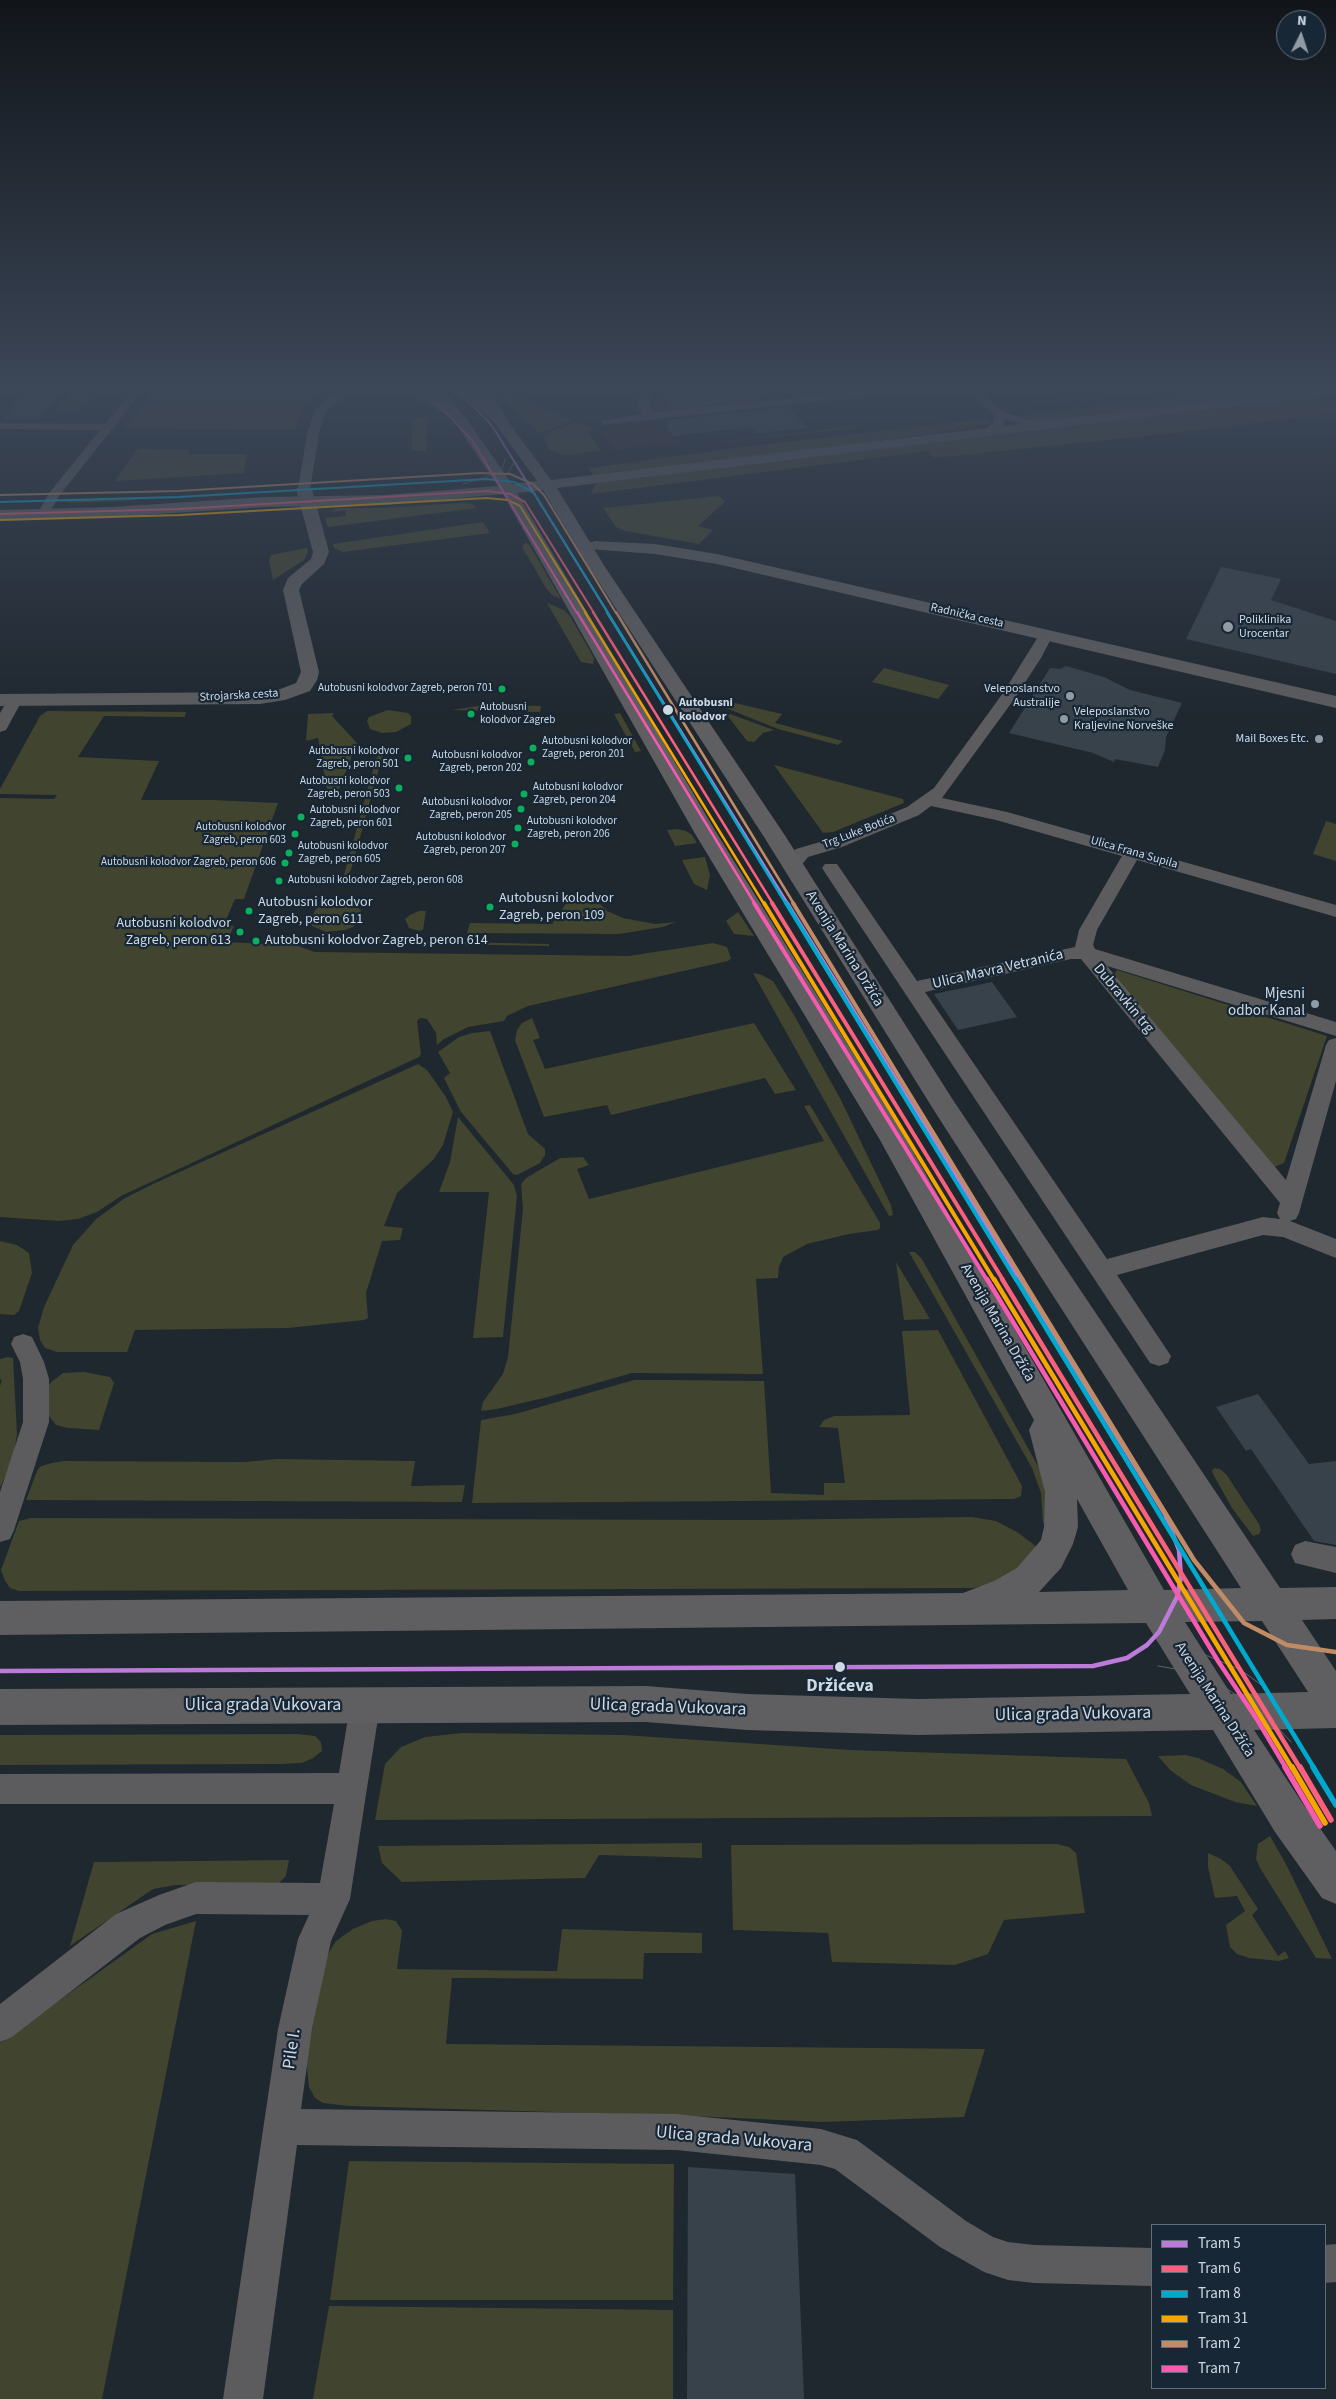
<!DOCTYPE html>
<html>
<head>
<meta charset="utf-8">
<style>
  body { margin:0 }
  #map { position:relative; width:1336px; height:2399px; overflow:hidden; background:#1f272f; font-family:"Source Sans 3",sans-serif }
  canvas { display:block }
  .legend { position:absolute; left:1151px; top:2224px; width:175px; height:165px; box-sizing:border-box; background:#182736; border:1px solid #616e7b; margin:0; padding:6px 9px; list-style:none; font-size:15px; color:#cfd9e3 }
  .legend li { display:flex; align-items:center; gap:10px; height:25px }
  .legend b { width:25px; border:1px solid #616e7b }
  .north { position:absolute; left:1276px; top:10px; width:50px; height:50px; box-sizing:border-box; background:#182736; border:1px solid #616e7b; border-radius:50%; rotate:4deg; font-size:14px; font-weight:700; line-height:20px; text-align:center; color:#cfd9e3 }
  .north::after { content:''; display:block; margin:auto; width:18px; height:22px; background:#919ba4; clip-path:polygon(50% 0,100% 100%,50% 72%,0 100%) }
</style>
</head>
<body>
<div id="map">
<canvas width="1336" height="2399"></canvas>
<ul class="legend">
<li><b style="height:6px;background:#bd7bd9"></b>Tram 5</li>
<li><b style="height:6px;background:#f8607d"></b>Tram 6</li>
<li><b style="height:6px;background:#00a9ce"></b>Tram 8</li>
<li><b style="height:6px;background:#f7a600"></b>Tram 31</li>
<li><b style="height:6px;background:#c18c65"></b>Tram 2</li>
<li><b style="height:6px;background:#f75aaf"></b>Tram 7</li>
</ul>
<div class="north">N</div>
</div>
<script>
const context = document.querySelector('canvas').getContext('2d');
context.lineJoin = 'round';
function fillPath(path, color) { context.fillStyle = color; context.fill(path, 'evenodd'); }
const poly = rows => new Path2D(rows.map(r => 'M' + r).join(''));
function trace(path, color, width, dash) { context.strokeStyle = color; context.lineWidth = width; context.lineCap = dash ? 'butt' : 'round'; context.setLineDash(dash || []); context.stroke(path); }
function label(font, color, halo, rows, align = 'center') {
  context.font = font + ' "Source Sans 3",sans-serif'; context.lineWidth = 4.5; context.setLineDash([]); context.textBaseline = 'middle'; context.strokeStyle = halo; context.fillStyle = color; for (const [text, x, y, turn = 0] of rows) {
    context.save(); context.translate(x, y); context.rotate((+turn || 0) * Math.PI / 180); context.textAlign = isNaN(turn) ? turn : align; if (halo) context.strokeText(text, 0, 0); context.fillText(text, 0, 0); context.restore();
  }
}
const medical = poly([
  [657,389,758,389,759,400,662,411,655,408],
  [655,424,668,438,674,438,678,443,614,450,598,431]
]);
const green = poly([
  [75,389,92,389,88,394,96,395,92,396,76,411,57,410],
  [155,389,335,389,315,396,304,404,295,430,125,428],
  [1162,389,1192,389,1024,405,1026,404],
  [1243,389,1322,389,1046,422,1037,422,1019,416],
  [504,395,510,395,574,421,539,433,501,397],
  [1305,397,1331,401,1336,404,1336,413,1165,434,934,458,928,451,592,494,591,492,597,483],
  [428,416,426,451,412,451,412,419],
  [984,419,989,420,991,424,848,445,593,476,589,468,743,447],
  [576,422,591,427,589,433,601,451,563,455,550,450,542,435],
  [864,425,859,428,690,445],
  [138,449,190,450,188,454,247,454,244,473,115,481],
  [166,496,125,501,70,503,61,500],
  [719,496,725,502,698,526,713,530,699,544,625,531,616,527,603,508],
  [462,503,472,504,477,508,328,527,325,518,346,516,345,510,333,512,332,510,339,508,380,508],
  [483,522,490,533,343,552,334,548,333,544],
  [525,543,529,544,561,599,552,595,546,588,522,547],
  [307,548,308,552,304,560,273,580,269,560,271,555],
  [547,603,564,610,570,616,594,658,593,664,581,662],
  [884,668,949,685,938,699,872,682],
  [735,703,782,714,775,723,843,741,838,745,778,729,721,706],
  [484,705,502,705,541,706,540,712,452,710],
  [388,710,408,713,411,716,411,724,396,732,382,733,370,729,367,721,369,717],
  [47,711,186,712,185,717,104,716,78,757,159,761,141,800,212,800,278,803,244,899,235,899,224,925,234,926,227,942,265,944,271,940,284,941,315,952,629,956,713,943,727,947,731,958,728,961,528,1006,507,1016,504,1021,468,1027,444,1039,437,1045,436,1033,427,1019,420,1018,417,1021,421,1054,419,1057,121,1196,97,1212,78,1219,59,1221,0,1217,0,798,54,799,57,795,0,794,0,789,40,716],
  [334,713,332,716,357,743,339,789,327,790,318,738,306,741,308,714],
  [620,713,641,751,635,752,614,714],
  [730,714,774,730,763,733,754,742,747,741,727,715],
  [385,746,351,870,342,882,376,759],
  [774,765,903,799,904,803,833,832,823,833],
  [1326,821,1336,824,1336,861,1313,854],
  [677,829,686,831,692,835,697,843,675,846,667,830],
  [705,857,710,875,707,890,694,884,682,860],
  [590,894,607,911,623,918,655,924,676,922,663,927,619,934,467,933,470,923,552,924,571,896,588,900,591,897],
  [341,901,356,906,361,910,359,922,353,927,345,930,326,932,312,926,310,920,316,909,323,905],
  [419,911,426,911,423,930,420,931,409,928,405,919,410,915],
  [738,912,754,936,734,934,726,921],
  [383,936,410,941,549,944,549,946,373,943,377,937],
  [1117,970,1327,1036,1284,1163,1274,1167,1113,976],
  [753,973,762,975,773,981,794,1015,841,1100,891,1205,893,1215,889,1216],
  [532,1018,540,1038,533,1040,545,1069,754,1023,796,1090,775,1094,765,1078,611,1115,607,1105,544,1117,515,1040,517,1030,522,1023],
  [490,1031,528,1134,545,1149,545,1155,540,1163,517,1175,513,1174,461,1112,444,1078,450,1073,438,1052,459,1037,472,1033],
  [418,1064,427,1070,446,1097,453,1112,443,1145,433,1160,397,1193,384,1226,403,1228,400,1240,382,1241,366,1293,368,1318,364,1320,288,1328,135,1330,127,1352,57,1352,45,1348,40,1340,38,1328,44,1307,73,1245,96,1219,125,1198,153,1184],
  [810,1105,880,1223,880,1228,878,1230,849,1234,807,1244,783,1257,779,1267,778,1278,756,1279,763,1374,632,1373,548,1397,497,1409,481,1411,483,1402,503,1374,508,1357,523,1209,521,1184,526,1178,560,1158,583,1157,589,1165,577,1169,589,1199,824,1141,804,1106],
  [458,1117,514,1185,517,1196,503,1337,473,1338,489,1192,439,1192,450,1162],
  [0,1241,17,1245,29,1253,32,1273,19,1311,14,1315,0,1314],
  [909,1252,915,1252,922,1259,1047,1482,1049,1526,1043,1523,1041,1493,1032,1468],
  [896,1262,930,1319,904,1320],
  [938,1330,1022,1486,1021,1496,1014,1499,472,1503,481,1420,515,1414,634,1380,667,1380,764,1381,771,1493,824,1495,824,1483,845,1483,838,1428,819,1427,824,1420,834,1416,910,1415,902,1331],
  [8,1357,13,1358,17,1434,14,1456,0,1488,0,1386,2,1380,0,1379,0,1359],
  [84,1372,110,1377,114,1383,99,1430,68,1428,56,1425,48,1415,46,1390,51,1382,63,1373],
  [276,1459,415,1461,411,1486,465,1485,462,1502,26,1500,37,1471,41,1466,52,1463,64,1461,244,1462],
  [1215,1468,1220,1469,1226,1474,1259,1524,1261,1530,1259,1534,1253,1536,1232,1508,1213,1474,1212,1470],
  [972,1517,996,1521,1017,1532,1037,1547,1025,1565,1004,1582,973,1588,19,1591,10,1588,5,1581,1,1570,19,1521,31,1518,758,1520],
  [462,1733,623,1735,851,1750,1126,1759,1149,1803,1152,1816,375,1820,385,1764,401,1747,425,1737],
  [297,1734,315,1736,321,1742,322,1751,313,1758,302,1763,282,1764,0,1765,0,1735],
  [1186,1755,1198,1758,1223,1769,1241,1782,1257,1806,1235,1802,1191,1785,1170,1770,1158,1756],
  [1270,1836,1287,1866,1332,1959,1316,1958,1260,1868,1256,1859,1258,1844],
  [702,1843,702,1858,599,1855,585,1878,402,1882,382,1863,378,1846],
  [1057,1844,1069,1847,1076,1853,1085,1913,1004,1920,988,1954,955,1965,832,1962,828,1933,733,1930,731,1845],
  [1208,1853,1221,1859,1230,1866,1258,1909,1252,1915,1278,1956,1285,1951,1289,1958,1279,1961,1249,1958,1237,1954,1230,1947,1226,1925,1245,1911,1237,1896,1215,1898,1208,1867],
  [289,1860,286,1876,277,1885,176,1885,153,1889,70,1946,94,1862],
  [386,1919,396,1921,402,1931,397,1969,557,1971,562,1929,702,1933,702,1953,644,1953,643,1979,452,1978,446,2044,985,2049,964,2117,822,2122,692,2116,349,2106,323,2103,315,2098,309,2087,306,2059,327,1955,336,1941,353,1929,372,1921],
  [196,1921,102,2399,0,2399,0,2043,152,1934],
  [349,2161,674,2164,673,2300,330,2300],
  [329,2306,673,2310,673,2399,313,2399]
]);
const building = poly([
  [29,389,64,389,37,419,2,419],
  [667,389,747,389,754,393,755,400,668,409],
  [787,407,808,428,757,433,751,427,674,436,668,430,668,420],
  [1221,567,1281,579,1271,600,1336,621,1336,674,1186,639],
  [1066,666,1104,677,1130,690,1182,703,1166,737,1165,750,1158,767,1115,759,1114,762,1093,753,1009,733,1050,668,1060,669],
  [992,982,1017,1017,958,1030,934,994],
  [1258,1394,1309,1464,1336,1461,1336,1545,1314,1541,1251,1449,1246,1451,1216,1407],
  [688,2167,795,2174,804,2399,687,2399]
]);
const minor = poly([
  [134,389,144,389,59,496,47,517,39,517,37,514,50,492,100,430,0,429,0,423,105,424,134,389],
  [348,389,361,389,337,401,325,412,319,434,310,489,304,493,300,492,298,489,307,434,314,411,329,397,348,389],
  [640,389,650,389,650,406,653,412,876,389,909,389,904,392,602,425,602,421,642,414,638,406,640,389],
  [966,389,977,389,1004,412,1029,420,1049,421,1055,424,1049,427,1028,426,1005,419,1003,425,994,433,986,433,984,431,993,422,994,415,966,389],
  [1046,631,1053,635,1041,658,1015,698,942,798,1007,812,1336,905,1336,917,1137,860,1097,930,1093,945,1095,949,1336,1022,1336,1036,1107,966,1286,1180,1326,1045,1329,1040,1336,1038,1336,1081,1299,1213,1296,1219,1290,1221,1336,1239,1336,1258,1283,1237,1263,1235,1117,1275,1171,1356,1168,1363,1159,1366,1150,1363,822,868,825,864,837,864,917,981,1075,947,1079,930,1122,856,996,820,931,806,919,815,842,847,808,857,798,870,792,871,786,870,783,866,788,856,796,849,830,839,907,807,934,788,1003,693,1041,632,1046,631],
  [1071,959,1081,959,1280,1203,1277,1213,1280,1219,1263,1217,1107,1259,925,992,1071,959],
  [15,694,23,699,6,730,0,732,0,713,10,696,15,694],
  [23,1334,32,1337,44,1362,49,1379,49,1422,14,1530,10,1539,0,1542,0,1492,23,1422,23,1379,20,1362,11,1344,14,1337,23,1334],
  [1305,1541,1336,1547,1336,1573,1295,1563,1291,1554,1295,1545,1305,1541],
  [365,1691,376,1695,380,1706,367,1788,350,1899,331,1941,312,2029,301,2109,676,2114,821,2129,857,2140,966,2221,993,2237,1008,2242,1034,2245,1152,2248,1152,2286,1034,2283,1008,2280,984,2272,940,2247,835,2169,821,2165,676,2150,297,2145,263,2399,223,2399,278,2029,298,1939,309,1915,196,1914,165,1925,140,1938,12,2037,0,2042,0,2004,116,1914,159,1895,196,1882,320,1883,334,1804,0,1804,0,1774,339,1773,350,1706,354,1695,365,1691],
  [1336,2244,1336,2282,1325,2283,1325,2245,1336,2244]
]);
const tertiary = poly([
  [432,389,444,389,461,413,459,416,449,416,432,389],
  [473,389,486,389,496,398,506,419,504,422,494,422,485,403,473,389],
  [304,484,312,489,329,552,324,564,302,584,299,590,319,672,317,680,310,691,285,700,260,704,0,706,0,694,260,692,275,691,296,683,301,672,283,590,288,578,311,559,313,552,296,489,304,484],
  [595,541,655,544,717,554,1336,696,1336,708,717,564,655,554,589,549,587,546,589,543,595,541]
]);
const secondary = poly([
  [404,389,420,389,437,396,463,414,512,484,537,481,494,422,466,398,446,392,445,389,464,389,476,392,504,416,551,480,1314,389,1336,389,1336,394,557,488,605,567,786,837,953,1100,1280,1588,1336,1587,1336,1619,1302,1620,1336,1671,1336,1728,1254,1730,1303,1804,1336,1851,1336,1904,1322,1898,1275,1832,1213,1730,918,1735,747,1730,646,1722,0,1725,0,1689,646,1686,747,1694,918,1699,1190,1694,1146,1623,0,1635,0,1601,963,1593,994,1581,1017,1568,1041,1540,1044,1527,1045,1492,1029,1430,1034,1420,880,1140,694,832,503,494,384,505,266,507,111,517,0,520,0,510,111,507,266,497,384,495,498,486,453,420,427,402,405,392,404,389],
  [543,490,589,567,764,837,935,1112,1241,1588,1164,1590,900,1129,716,832,517,493,543,490],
  [1077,1499,1128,1590,1039,1592,1061,1568,1073,1544,1078,1527,1077,1499],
  [1262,1621,1308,1692,1231,1694,1185,1622,1262,1621]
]);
const tram = poly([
  [494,480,508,473,514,462],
  [463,484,495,474,503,467,505,459],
  [1187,1651,1208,1656,1241,1670,1264,1687,1283,1706],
  [1158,1666,1188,1671,1227,1689,1266,1715,1291,1742]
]);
const tram1Far3 = poly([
  [455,389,488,421,496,432,608,613]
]);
const tram1Far2 = poly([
  [607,612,788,904]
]);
const tram1Far1 = poly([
  [787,903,1020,1280]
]);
const tram1 = poly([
  [0,1671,1093,1666,1127,1658,1147,1645,1159,1632,1177,1597,1181,1577,1179,1550,1165,1514,1020,1279]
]);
const tram2Far4 = poly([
  [0,514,179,509,487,491,510,494,525,502,594,613]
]);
const tram2Far3 = poly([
  [593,612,773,904]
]);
const tram2Far2 = poly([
  [772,903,1003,1280]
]);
const tram2Far1 = poly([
  [1002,1279,1300,1768]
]);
const tram2 = poly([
  [1300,1767,1331,1820]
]);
const tram3Far4 = poly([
  [0,502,179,497,487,479,514,482,534,493,608,613]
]);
const tram3Far3 = poly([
  [607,612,786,904]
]);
const tram3Far2 = poly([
  [786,903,1016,1280]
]);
const tram3Far1 = poly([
  [1016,1279,1314,1768]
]);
const tram3 = poly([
  [1313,1767,1336,1805]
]);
const tram4Far4 = poly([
  [0,520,180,515,487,498,508,500,520,506,586,613]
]);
const tram4Far3 = poly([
  [585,612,764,904]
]);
const tram4Far2 = poly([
  [764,903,994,1280]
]);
const tram4Far1 = poly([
  [994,1279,1292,1768]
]);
const tram4 = poly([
  [1292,1767,1325,1823]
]);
const tram5Far3 = poly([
  [0,495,178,491,480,473,510,474,533,484,544,495,616,613]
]);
const tram5Far2 = poly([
  [616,612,794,904]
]);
const tram5Far1 = poly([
  [793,903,1023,1280]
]);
const tram5 = poly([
  [1022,1279,1194,1560,1244,1623,1287,1645,1336,1652]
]);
const tram6Far4 = poly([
  [436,402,472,440,577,613]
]);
const tram6Far3 = poly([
  [577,612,755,904]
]);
const tram6Far2 = poly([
  [754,903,987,1280]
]);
const tram6Far1 = poly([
  [987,1279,1218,1661,1258,1721,1286,1768]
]);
const tram6 = poly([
  [1285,1767,1320,1826]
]);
const markers = [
  [1228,627,6,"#919ba4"],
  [502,689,4.5,"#0daf5c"],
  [1070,696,5,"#919ba4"],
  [668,710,6,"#cfd9e3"],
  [471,714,4.5,"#0daf5c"],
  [1064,719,5,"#919ba4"],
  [1319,739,5,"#919ba4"],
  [533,748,4.5,"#0daf5c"],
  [408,758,4.5,"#0daf5c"],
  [531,762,4.5,"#0daf5c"],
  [399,788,4.5,"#0daf5c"],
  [524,794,4.5,"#0daf5c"],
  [521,809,4.5,"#0daf5c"],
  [301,817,4.5,"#0daf5c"],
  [518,828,4.5,"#0daf5c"],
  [295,834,4.5,"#0daf5c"],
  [515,844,4.5,"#0daf5c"],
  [289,853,4.5,"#0daf5c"],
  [285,863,4.5,"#0daf5c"],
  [279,881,4.5,"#0daf5c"],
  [490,907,4.5,"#0daf5c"],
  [249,911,4.5,"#0daf5c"],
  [240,932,4.5,"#0daf5c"],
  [256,941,4.5,"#0daf5c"],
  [1315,1004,5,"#919ba4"],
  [840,1667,6,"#cfd9e3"]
];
const farBusnames = [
  ["Autobusni kolodvor Zagreb, peron 701",493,689],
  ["Autobusni",480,708,"left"],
  ["kolodvor Zagreb",480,721,"left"],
  ["Autobusni kolodvor",542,742,"left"],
  ["Zagreb, peron 201",542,755,"left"],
  ["Autobusni kolodvor",399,752],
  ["Zagreb, peron 501",399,765],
  ["Autobusni kolodvor",522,756],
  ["Zagreb, peron 202",522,769],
  ["Autobusni kolodvor",390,782],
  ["Zagreb, peron 503",390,795],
  ["Autobusni kolodvor",533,788,"left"],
  ["Zagreb, peron 204",533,801,"left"],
  ["Autobusni kolodvor",512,803],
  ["Zagreb, peron 205",512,816],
  ["Autobusni kolodvor",310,811,"left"],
  ["Zagreb, peron 601",310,824,"left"],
  ["Autobusni kolodvor",527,822,"left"],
  ["Zagreb, peron 206",527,835,"left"],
  ["Autobusni kolodvor",286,828],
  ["Zagreb, peron 603",286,841],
  ["Autobusni kolodvor",506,838],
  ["Zagreb, peron 207",506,851],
  ["Autobusni kolodvor",298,847,"left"],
  ["Zagreb, peron 605",298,860,"left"],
  ["Autobusni kolodvor Zagreb, peron 606",276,863],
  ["Autobusni kolodvor Zagreb, peron 608",288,881,"left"]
];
const farStreetnames = [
  ["Radnička cesta",967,616,13],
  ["Strojarska cesta",239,696,-3],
  ["Trg Luke Botića",859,832,-21],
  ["Ulica Frana Supila",1134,853,16]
];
const farPoinames = [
  ["Poliklinika",1239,620],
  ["Urocentar",1239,634],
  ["Veleposlanstvo",1060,689,"right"],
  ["Australije",1060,703,"right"],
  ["Veleposlanstvo",1074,712],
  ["Kraljevine Norveške",1074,726],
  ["Mail Boxes Etc.",1309,739,"right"]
];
const farStopnames = [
  ["Autobusni",679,703],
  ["kolodvor",679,717]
];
const busNames = [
  ["Autobusni kolodvor",499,899],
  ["Zagreb, peron 109",499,916],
  ["Autobusni kolodvor",258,903],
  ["Zagreb, peron 611",258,920],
  ["Autobusni kolodvor",231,924,"right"],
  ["Zagreb, peron 613",231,941,"right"],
  ["Autobusni kolodvor Zagreb, peron 614",265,941]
];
const streetNames = [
  ["Avenija Marina Držića",844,949,58],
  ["Ulica Mavra Vetranića",998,970,-13],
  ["Dubravkin trg",1123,999,50],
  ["Avenija Marina Držića",997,1323,60],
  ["Avenija Marina Držića",1214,1700,57]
];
const poiNames = [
  ["Mjesni",1305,995],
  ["odbor Kanal",1305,1012]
];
const nearStopnames = [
  ["Držićeva",840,1687]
];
const nearStreetnames = [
  ["Ulica grada Vukovara",263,1706],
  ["Ulica grada Vukovara",668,1708,2],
  ["Ulica grada Vukovara",1073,1715,-1],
  ["Pile I.",293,2049,-82],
  ["Ulica grada Vukovara",734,2140,5]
];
fillPath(medical, '#372729');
fillPath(green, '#41442e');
fillPath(building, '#38424b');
fillPath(minor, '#5c5c5e');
fillPath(tertiary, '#5c5c5e');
fillPath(secondary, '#5f5e61');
trace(tram, '#636468', 1);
trace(tram1Far3, '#bd7bd9', 2);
trace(tram1Far2, '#bd7bd9', 2.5);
trace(tram1Far1, '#bd7bd9', 4);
trace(tram1, '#bd7bd9', 4.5);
trace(tram2Far4, '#f8607d', 2);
trace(tram2Far3, '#f8607d', 2.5);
trace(tram2Far2, '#f8607d', 4);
trace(tram2Far1, '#f8607d', 4.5);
trace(tram2, '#f8607d', 5.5);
trace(tram3Far4, '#00a9ce', 2);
trace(tram3Far3, '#00a9ce', 2.5);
trace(tram3Far2, '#00a9ce', 4);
trace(tram3Far1, '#00a9ce', 4.5);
trace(tram3, '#00a9ce', 5.5);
trace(tram4Far4, '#f7a600', 2);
trace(tram4Far3, '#f7a600', 2.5);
trace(tram4Far2, '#f7a600', 4);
trace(tram4Far1, '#f7a600', 4.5);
trace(tram4, '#f7a600', 5.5);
trace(tram5Far3, '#c18c65', 2);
trace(tram5Far2, '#c18c65', 2.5);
trace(tram5Far1, '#c18c65', 4);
trace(tram5, '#c18c65', 4.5);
trace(tram6Far4, '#f75aaf', 2);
trace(tram6Far3, '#f75aaf', 2.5);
trace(tram6Far2, '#f75aaf', 4);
trace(tram6Far1, '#f75aaf', 4.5);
trace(tram6, '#f75aaf', 5.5);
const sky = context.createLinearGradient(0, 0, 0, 724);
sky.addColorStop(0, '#11151a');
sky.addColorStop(0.54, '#3c4758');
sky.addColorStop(1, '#3c475800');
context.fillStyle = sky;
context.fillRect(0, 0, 1336, 724);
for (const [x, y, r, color] of markers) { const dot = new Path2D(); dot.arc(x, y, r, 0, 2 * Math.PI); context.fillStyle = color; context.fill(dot); trace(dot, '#182736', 2); }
label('11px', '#cfd9e3', '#182736', farBusnames, 'right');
label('12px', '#cfd9e3', '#182736', farStreetnames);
label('12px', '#cfd9e3', '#182736', farPoinames, 'left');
label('bold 12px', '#cfd9e3', '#182736', farStopnames, 'left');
label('14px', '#cfd9e3', '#182736', busNames, 'left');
label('15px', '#cfd9e3', '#182736', streetNames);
label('15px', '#cfd9e3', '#182736', poiNames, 'right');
label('bold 18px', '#cfd9e3', '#182736', nearStopnames);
label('18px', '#cfd9e3', '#182736', nearStreetnames);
</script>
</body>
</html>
